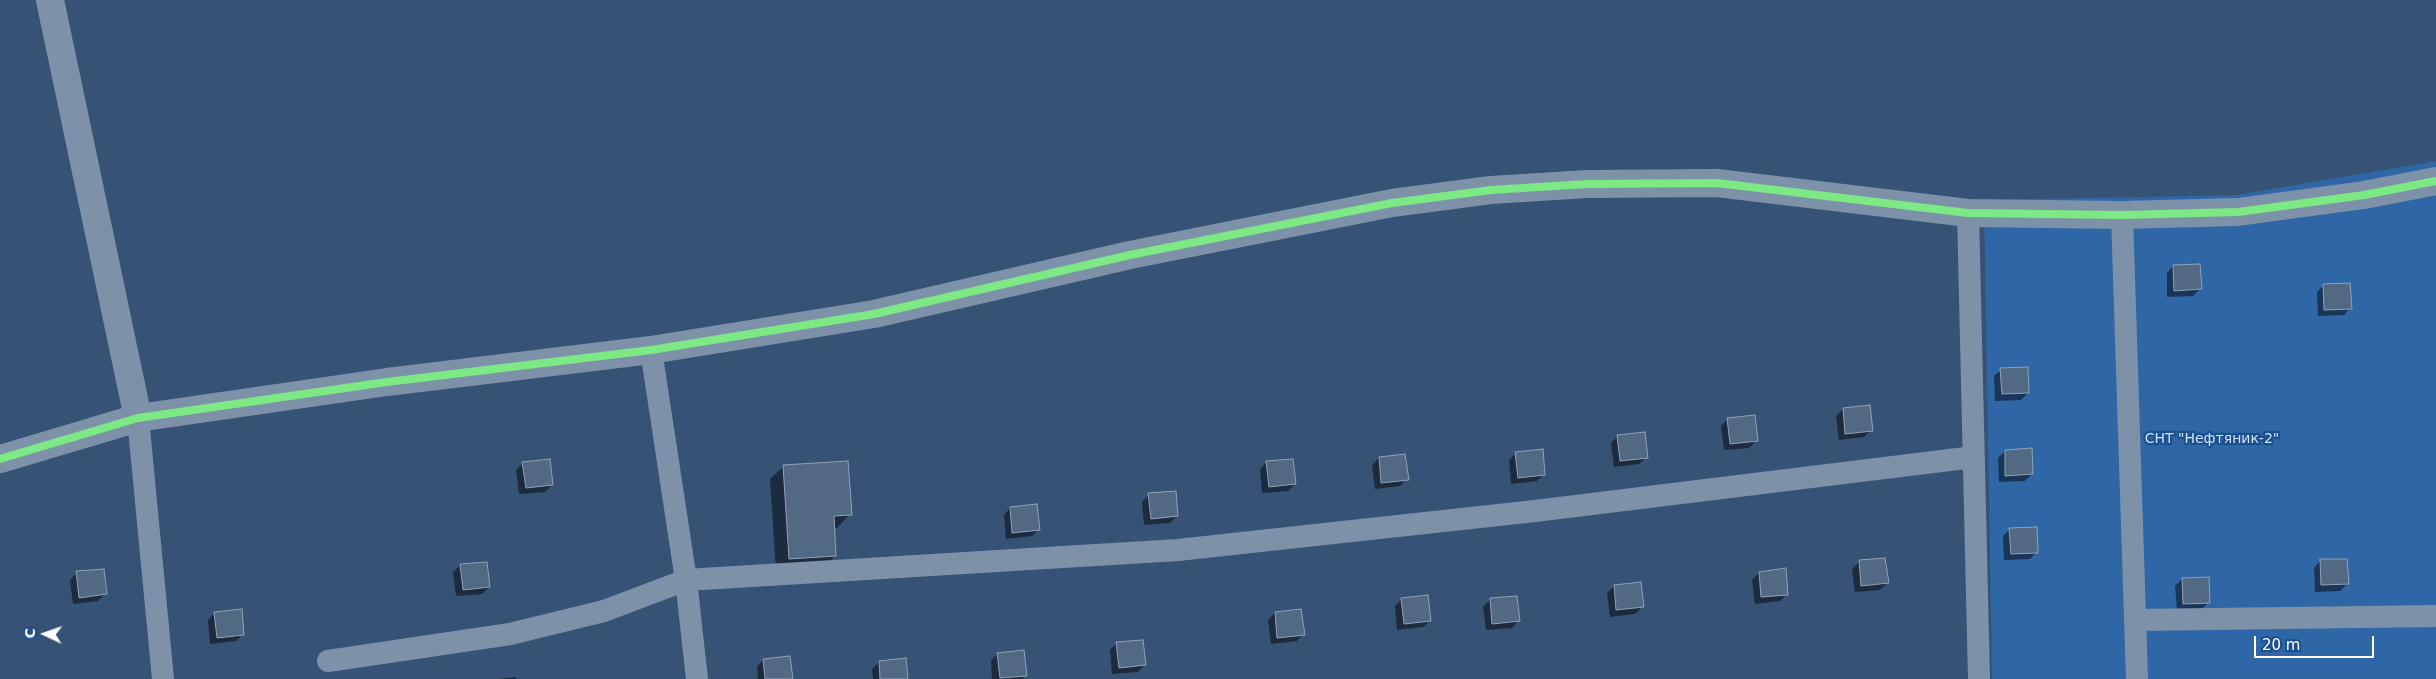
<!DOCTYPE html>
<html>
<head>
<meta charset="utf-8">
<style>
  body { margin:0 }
  #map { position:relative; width:2436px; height:679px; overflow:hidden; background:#365274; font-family:"DejaVu Sans",sans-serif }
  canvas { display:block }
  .north { position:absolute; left:20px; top:609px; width:50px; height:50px; -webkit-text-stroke:4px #1b4f8f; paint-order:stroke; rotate:273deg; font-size:14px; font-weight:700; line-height:20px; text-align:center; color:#fff }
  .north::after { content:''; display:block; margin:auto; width:18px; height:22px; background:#fff; clip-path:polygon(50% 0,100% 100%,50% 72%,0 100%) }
  .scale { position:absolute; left:2254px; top:636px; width:120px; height:22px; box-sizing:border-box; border:2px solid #fff; border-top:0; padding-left:6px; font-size:15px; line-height:18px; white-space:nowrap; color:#fff; -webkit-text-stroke:4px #1b4f8f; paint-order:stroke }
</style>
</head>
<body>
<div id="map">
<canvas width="2436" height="679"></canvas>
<div class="north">С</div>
<div class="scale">20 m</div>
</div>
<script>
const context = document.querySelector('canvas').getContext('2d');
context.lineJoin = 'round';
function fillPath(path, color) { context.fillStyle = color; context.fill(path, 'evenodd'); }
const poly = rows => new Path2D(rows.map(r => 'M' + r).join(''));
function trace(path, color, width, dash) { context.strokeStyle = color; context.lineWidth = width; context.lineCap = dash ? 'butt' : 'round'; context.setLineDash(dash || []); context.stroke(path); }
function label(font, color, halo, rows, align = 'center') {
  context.font = font + ' "DejaVu Sans",sans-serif'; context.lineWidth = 4.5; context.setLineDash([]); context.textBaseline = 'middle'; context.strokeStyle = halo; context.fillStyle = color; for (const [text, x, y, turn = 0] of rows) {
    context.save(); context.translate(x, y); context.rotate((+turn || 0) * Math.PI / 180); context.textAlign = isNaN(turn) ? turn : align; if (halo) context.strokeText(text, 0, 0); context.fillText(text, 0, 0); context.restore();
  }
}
const green = poly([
  [2436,161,2436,679,1992,679,1984,200,2237,195]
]);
const shadow = poly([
  [2173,266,2200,289,2193,296,2167,297,2167,273],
  [2324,285,2350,308,2344,315,2318,316,2317,292],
  [2001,370,2028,393,2021,400,1995,401,1994,376],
  [1843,409,1871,430,1864,437,1839,440,1836,416],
  [1728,419,1756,441,1749,448,1724,450,1721,426],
  [1618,436,1646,458,1639,464,1614,467,1611,443],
  [2005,451,2032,474,2025,481,1999,482,1998,458],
  [1516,453,1544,474,1537,481,1511,484,1509,460],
  [1379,458,1407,479,1400,486,1375,489,1372,465],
  [523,463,552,485,545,492,519,494,516,470],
  [1266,463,1295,484,1288,491,1262,493,1260,469],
  [784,466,850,514,837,528,833,528,835,556,821,569,776,572,770,479],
  [1149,495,1177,516,1170,523,1144,525,1142,502],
  [1010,508,1039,529,1032,536,1006,539,1004,515],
  [2010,529,2037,552,2030,559,2004,560,2003,536],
  [1884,559,1887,583,1880,590,1855,592,1852,569,1859,562],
  [2320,561,2347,584,2340,591,2315,592,2314,568],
  [486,563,489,587,482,594,456,596,453,572,460,566],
  [77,573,105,594,98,601,73,604,70,580],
  [1759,573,1787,594,1780,601,1755,604,1752,580],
  [2182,579,2209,602,2202,609,2177,610,2175,586],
  [1614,586,1642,607,1635,614,1610,617,1607,593],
  [1402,599,1430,621,1423,627,1397,630,1395,606],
  [1490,600,1518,621,1512,628,1486,630,1483,607],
  [215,613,243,634,236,641,210,644,208,620],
  [1275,613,1303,634,1297,641,1271,644,1268,620],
  [1116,644,1145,665,1138,672,1112,674,1110,650],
  [997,654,1026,675,1022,679,992,679,991,661],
  [763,660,791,679,758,679,757,667],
  [879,662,907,679,873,679,872,669],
  [516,677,516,679,499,679]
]);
const building = poly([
  [2200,264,2202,289,2174,291,2173,265,2200,264],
  [2350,283,2352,309,2324,310,2323,284,2350,283],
  [2028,367,2029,393,2002,394,2000,368,2028,367],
  [1870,405,1873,431,1845,434,1843,408,1870,405],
  [1755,415,1758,441,1730,444,1727,418,1755,415],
  [1645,432,1648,458,1620,461,1617,435,1645,432],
  [2032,448,2033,474,2005,476,2005,450,2032,448],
  [1543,449,1545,475,1518,478,1515,452,1543,449],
  [1405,454,1409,480,1381,483,1379,457,1405,454],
  [550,459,553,485,526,488,522,462,550,459],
  [1293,459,1296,484,1269,487,1266,461,1293,459],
  [848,461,852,515,834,516,836,556,789,559,783,465,848,461],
  [1176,491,1178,516,1151,519,1148,493,1176,491],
  [1037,504,1040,530,1012,533,1010,507,1037,504],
  [2037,527,2038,553,2011,554,2009,528,2037,527],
  [1885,558,1889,583,1861,586,1859,560,1885,558],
  [2320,559,2347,559,2349,584,2321,585,2320,559],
  [487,562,490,587,463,590,460,564,487,562],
  [1786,568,1788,595,1761,597,1759,572,1786,568],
  [104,569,107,594,79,598,76,571,104,569],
  [2209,577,2210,603,2183,604,2182,578,2209,577],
  [1641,582,1644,607,1616,610,1614,585,1641,582],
  [1428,595,1431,621,1404,624,1401,598,1428,595],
  [1517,596,1520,621,1492,624,1490,598,1517,596],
  [242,609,244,635,217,638,214,612,242,609],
  [1301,609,1305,635,1277,638,1275,612,1301,609],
  [1143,640,1146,665,1119,668,1116,642,1143,640],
  [1024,650,1027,676,1000,678,997,653,1024,650],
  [790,656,793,679,765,679,763,659,790,656],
  [906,658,908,679,880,679,879,661,906,658]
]);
const service = poly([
  [1968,213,1979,679],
  [2122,215,2137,679],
  [651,350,686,580,697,679],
  [138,418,163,679],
  [2135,620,2436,616],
  [328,661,510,634,604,611,686,580,1178,550,1535,511,1974,457]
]);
const minor = poly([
  [50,0,138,418],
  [0,459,138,418,387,382,651,350,874,314,1130,255,1392,203,1491,190,1587,184,1717,183,1968,213,2122,215,2238,212,2364,195,2436,181]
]);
const cycleway = poly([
  [0,459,138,418,387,382,651,350,874,314,1130,255,1392,203,1491,190,1587,184,1717,183,1968,213,2122,215,2238,212,2364,195,2436,181]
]);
const parkNames = [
  ["СНТ \"Нефтяник-2\"",2212,439]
];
fillPath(green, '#2f66a5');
fillPath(shadow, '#0007');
fillPath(building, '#526984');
trace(building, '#92a2b6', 1);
trace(service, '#7d92a8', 22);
trace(minor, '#7d92a8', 28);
trace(cycleway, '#7ce984', 8);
label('14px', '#cfe3fa', '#1b4f8f', parkNames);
</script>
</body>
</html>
